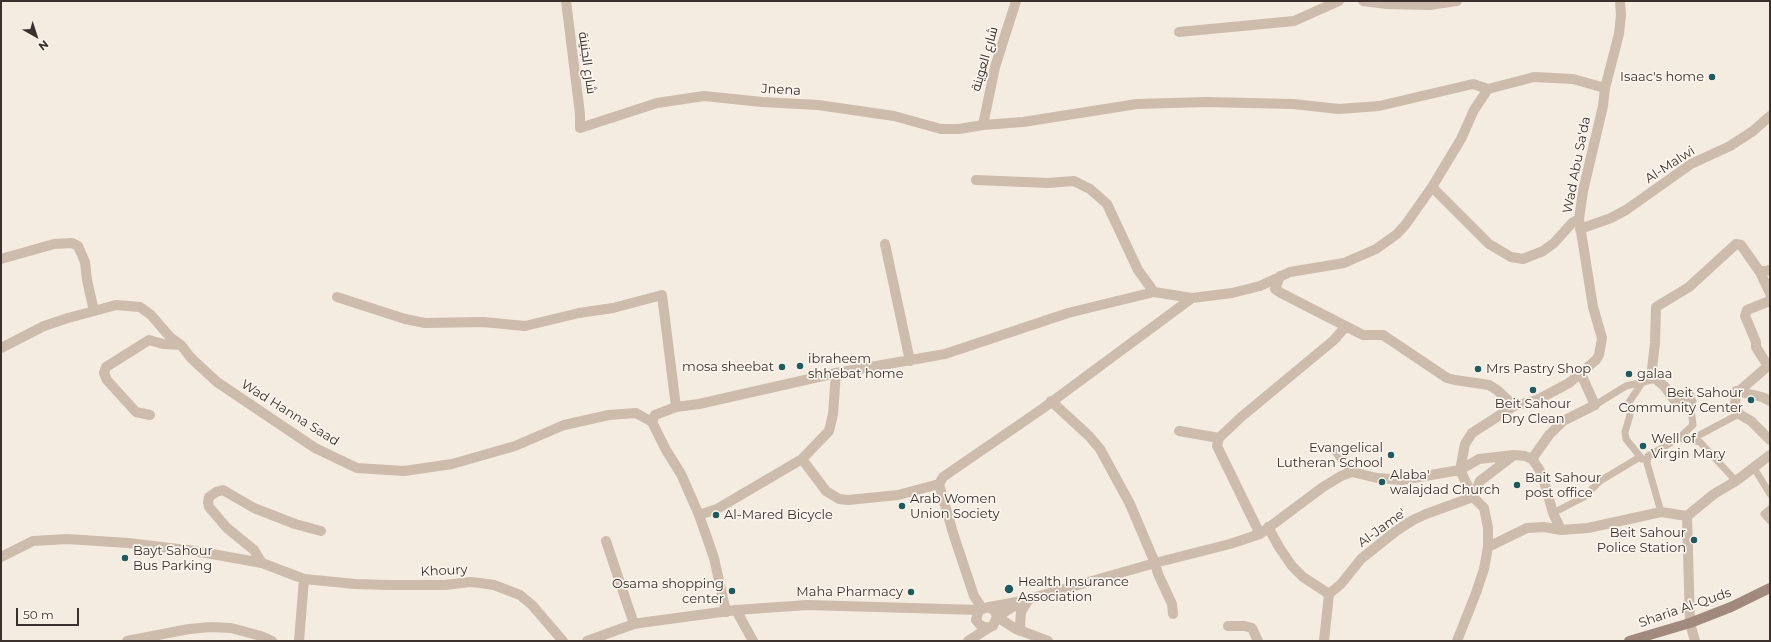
<!DOCTYPE html>
<html>
<head>
<meta charset="utf-8">
<style>
  body { margin:0 }
  #map { position:relative; width:1771px; height:642px; overflow:hidden; background:#f4ebe1; font-family:Montserrat,sans-serif }
  canvas { display:block }
  .frame { position:absolute; inset:0; border:2px solid #3b302b; pointer-events:none }
  .north { position:absolute; left:16px; top:16px; width:40px; height:40px; -webkit-text-stroke:3px #fbf5ee; paint-order:stroke; rotate:141deg; font-size:11px; font-weight:700; line-height:16px; text-align:center; color:#3b302b }
  .north::after { content:''; display:block; margin:auto; width:14px; height:18px; background:#3b302b; clip-path:polygon(50% 0,100% 100%,50% 72%,0 100%) }
  .scale { position:absolute; left:16px; top:608px; width:63px; height:18px; box-sizing:border-box; border:2px solid #3b302b; border-top:0; padding-left:5px; font-size:12px; line-height:14px; white-space:nowrap; color:#3b302b; -webkit-text-stroke:3px #fbf5ee; paint-order:stroke }
</style>
</head>
<body>
<div id="map">
<canvas width="1771" height="642"></canvas>
<div class="frame"></div>
<div class="north">N</div>
<div class="scale">50 m</div>
</div>
<script>
const context = document.querySelector('canvas').getContext('2d');
context.lineJoin = 'round';
const poly = rows => new Path2D(rows.map(r => 'M' + r).join(''));
function trace(path, color, width, dash) { context.strokeStyle = color; context.lineWidth = width; context.lineCap = dash ? 'butt' : 'round'; context.setLineDash(dash || []); context.stroke(path); }
function label(font, color, halo, rows, align = 'center') {
  context.font = font + ' Montserrat,Cairo,sans-serif'; context.lineWidth = 3.5; context.setLineDash([]); context.textBaseline = 'middle'; context.strokeStyle = halo; context.fillStyle = color; for (const [text, x, y, turn = 0] of rows) {
    context.save(); context.translate(x, y); context.rotate((+turn || 0) * Math.PI / 180); context.textAlign = isNaN(turn) ? turn : align; if (halo) context.strokeText(text, 0, 0); context.fillText(text, 0, 0); context.restore();
  }
}
const pedestrian = poly([
  [1595,405,1626,386,1656,379],
  [1679,438,1700,442,1736,481],
  [1690,440,1739,414],
  [1642,459,1626,439,1625,432,1630,415,1629,402,1642,383],
  [1754,468,1770,494],
  [1770,509,1764,514,1770,521],
  [1661,512,1647,463,1648,456,1679,438,1693,425,1691,409,1693,401,1690,396],
  [1553,513,1584,497,1600,481,1640,457]
]);
const minor = poly([
  [566,1,580,114,580,128,657,103,704,96,762,102,818,105,894,116,941,129,959,129,983,125,1023,122,1137,104,1206,102,1293,104,1339,109,1379,106,1473,84,1488,89],
  [1363,1,1387,4,1429,5,1457,1],
  [1179,32,1294,21,1339,1],
  [983,125,995,67,1016,1],
  [976,180,1048,183,1074,181,1090,189,1107,204,1138,270,1154,292],
  [1432,187,1489,244,1511,257,1523,259,1543,251,1554,243,1572,223,1579,219],
  [1580,229,1611,218,1626,210,1691,164,1730,146,1753,131,1770,116],
  [885,244,910,361],
  [1,259,54,244,72,243,78,246,85,262,87,280,94,311],
  [1760,272,1770,293],
  [1280,276,1275,289,1281,293,1363,335,1383,335,1447,378,1455,380,1489,385,1497,390,1514,406],
  [337,297,405,319,425,323,483,322,525,326,579,313,613,308,662,295,676,407],
  [1,348,44,326,68,318,116,305,140,307,151,315,170,337,181,345,191,358,217,382,315,448,357,468,404,471,452,464,515,446,564,425,609,415,636,413,652,422],
  [836,373,945,354,1068,313,1154,292,1192,298,1232,293,1260,286,1290,272,1344,263,1376,249,1397,234,1406,224,1432,187,1461,139,1474,110,1488,89,1534,77,1573,79,1605,88],
  [1738,392,1768,366,1756,347,1756,342,1745,316,1747,310,1770,301,1770,299],
  [1690,396,1675,401,1665,387,1656,379,1652,369,1655,343,1656,307,1689,287,1736,244,1741,245,1760,272,1770,270],
  [1051,401,1089,436,1100,449,1130,504,1155,563,1158,574,1172,604,1173,614],
  [1770,401,1762,397,1736,391,1735,407,1739,414,1751,421,1770,440],
  [150,415,136,412,116,390,107,380,104,373,106,367,149,340,163,344,181,345],
  [652,422,655,415,676,407,699,404,836,373,833,414,829,431,802,459,717,509,699,515],
  [652,422,666,450,681,474,699,515,714,558,726,612],
  [1179,431,1219,438],
  [1334,448,1352,472],
  [802,459,826,491,839,499,848,500,898,495,939,484],
  [1532,459,1549,435,1563,421,1595,405,1581,374],
  [1687,516,1690,623,1695,641],
  [1687,516,1714,494,1736,481,1770,455],
  [1268,527,1279,547,1292,566,1303,577,1329,594],
  [1260,534,1217,446,1219,438,1240,418,1334,340,1346,326],
  [606,541,634,624],
  [1488,547,1527,528,1544,527,1561,530],
  [1,557,33,541,67,539,128,543,195,551,262,563,304,579,355,584,389,585,445,585,470,582,480,583,494,585,520,595,532,605,563,641],
  [262,563,254,550,227,528,209,507,208,502,209,497,216,492,223,490,254,508,295,524,321,531],
  [1329,594,1341,584,1361,559,1396,531,1413,520,1426,514,1473,497,1480,481,1514,455],
  [989,607,1022,601,1155,563,1230,544,1260,534,1323,487,1341,476,1352,472,1377,478,1402,480,1460,470,1479,459,1514,455,1525,456,1532,459,1539,469,1544,481,1553,513,1561,530,1588,528,1661,512,1687,516],
  [982,608,974,596,953,533,939,484,943,477,1042,409,1192,298],
  [736,610,753,641],
  [997,617,1017,604],
  [1228,626,1244,626,1252,628,1258,641],
  [1021,631,1020,625,1021,612,1029,599],
  [127,641,189,629,211,627,231,628,261,636,272,641],
  [299,641,304,579],
  [968,641,990,627],
  [1324,641,1329,594],
  [1457,641,1476,593,1484,569,1488,547,1488,528,1484,508,1473,497,1460,470,1465,444,1472,433,1514,406,1537,400,1569,383,1596,360,1599,355,1602,338,1593,307,1579,219,1583,191,1603,106,1605,88,1619,34,1621,15,1620,1]
]);
const tertiary = poly([
  [997,617,993,626,986,628,980,625,976,620,979,610,989,607,995,611,997,617,1016,629,1048,641],
  [587,641,634,624,647,622,736,610,807,605,979,610]
]);
const secondary = poly([
  [1629,641,1690,623,1731,607,1770,588]
]);
const markers = [
  [1712,77,4,"#1f5a5e"],
  [800,366,4,"#1f5a5e"],
  [782,367,4,"#1f5a5e"],
  [1478,369,4,"#1f5a5e"],
  [1629,374,4,"#1f5a5e"],
  [1533,390,4,"#1f5a5e"],
  [1751,400,4,"#1f5a5e"],
  [1643,446,4,"#1f5a5e"],
  [1391,455,4,"#1f5a5e"],
  [1382,482,4,"#1f5a5e"],
  [1517,485,4,"#1f5a5e"],
  [902,506,4,"#1f5a5e"],
  [716,515,4,"#1f5a5e"],
  [1694,540,4,"#1f5a5e"],
  [125,558,4,"#1f5a5e"],
  [1009,589,5,"#1f5a5e"],
  [732,591,4,"#1f5a5e"],
  [911,592,4,"#1f5a5e"]
];
const streetNames = [
  ["شارع العوينة",985,59,-74],
  ["شارع الجنينة",587,63,82],
  ["Jnena",781,90,3],
  ["Wad Abu Sa'da",1577,165,-79],
  ["Al-Malwi",1670,165,-33],
  ["Wad Hanna Saad",290,413,32],
  ["Al-Jame'",1382,528,-36],
  ["Khoury",444,571,-3],
  ["Sharia Al-Quds",1685,608,-19]
];
const poiNames = [
  ["Isaac's home",1704,77,"right"],
  ["ibraheem",808,359],
  ["shhebat home",808,374],
  ["mosa sheebat",774,367,"right"],
  ["Mrs Pastry Shop",1486,369],
  ["galaa",1637,374],
  ["Beit Sahour",1743,393,"right"],
  ["Community Center",1743,408,"right"],
  ["Beit Sahour",1533,404,"center"],
  ["Dry Clean",1533,419,"center"],
  ["Well of",1651,439],
  ["Virgin Mary",1651,454],
  ["Evangelical",1383,448,"right"],
  ["Lutheran School",1383,463,"right"],
  ["Alaba'",1390,475],
  ["walajdad Church",1390,490],
  ["Bait Sahour",1525,478],
  ["post office",1525,493],
  ["Arab Women",910,499],
  ["Union Society",910,514],
  ["Al-Mared Bicycle",724,515],
  ["Beit Sahour",1686,533,"right"],
  ["Police Station",1686,548,"right"],
  ["Bayt Sahour",133,551],
  ["Bus Parking",133,566],
  ["Health Insurance",1018,582],
  ["Association",1018,597],
  ["Osama shopping",724,584,"right"],
  ["center",724,599,"right"],
  ["Maha Pharmacy",903,592,"right"]
];
trace(pedestrian, '#cdbbac', 7);
trace(minor, '#cdbbac', 10);
trace(tertiary, '#cdbbac', 10);
trace(secondary, '#a18a7d', 10);
for (const [x, y, r, color] of markers) { const dot = new Path2D(); dot.arc(x, y, r, 0, 2 * Math.PI); context.fillStyle = color; context.fill(dot); trace(dot, '#fbf5ee', 1.5); }
label('13px', '#3b302b', '#fbf5ee', streetNames);
label('13px', '#3b302b', '#fbf5ee', poiNames, 'left');
</script>
</body>
</html>
